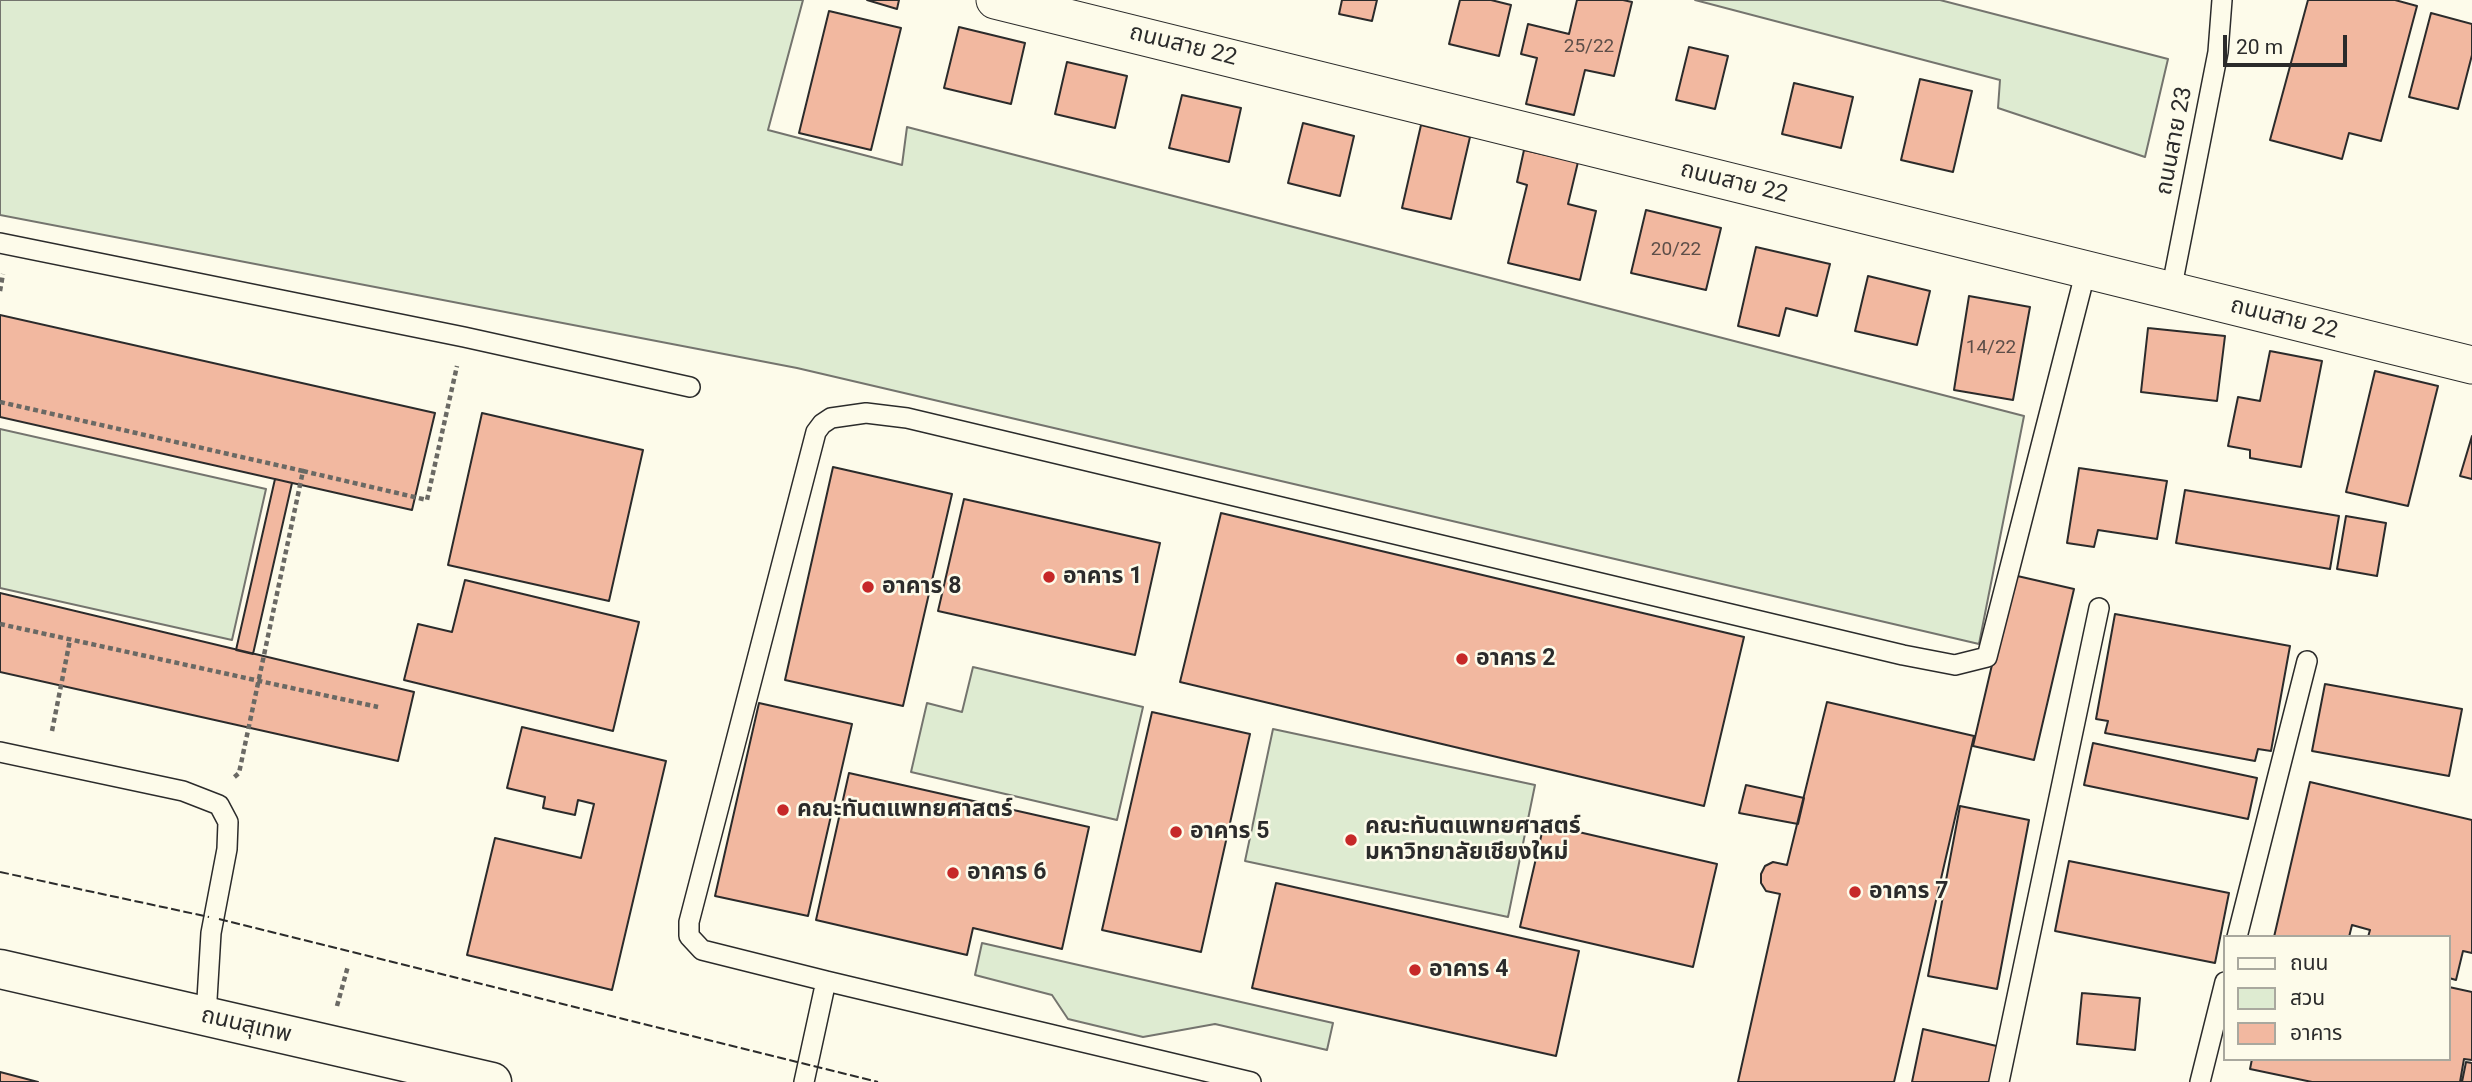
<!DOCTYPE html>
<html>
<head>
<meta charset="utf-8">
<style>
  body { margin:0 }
  #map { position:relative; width:2472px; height:1082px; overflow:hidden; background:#fdfbea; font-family:Roboto,"Noto Sans Thai",sans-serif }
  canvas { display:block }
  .legend { position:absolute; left:2223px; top:935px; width:228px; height:126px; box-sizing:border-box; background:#fdfbea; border:2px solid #a9a89e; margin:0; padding:9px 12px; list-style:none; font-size:21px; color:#2b2b2b }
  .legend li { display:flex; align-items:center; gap:14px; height:35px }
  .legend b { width:35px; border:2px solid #a9a89e }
  .scale { position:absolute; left:2223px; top:35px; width:124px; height:32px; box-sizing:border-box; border:4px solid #2b2b2b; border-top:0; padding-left:9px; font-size:21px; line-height:24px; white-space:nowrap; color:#2b2b2b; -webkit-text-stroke:5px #fdfbea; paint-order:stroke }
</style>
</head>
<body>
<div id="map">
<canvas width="2472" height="1082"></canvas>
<ul class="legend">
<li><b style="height:9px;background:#fdfbea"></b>ถนน</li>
<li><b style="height:19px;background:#deebd1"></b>สวน</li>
<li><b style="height:19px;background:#f2b8a0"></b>อาคาร</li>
</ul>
<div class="scale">20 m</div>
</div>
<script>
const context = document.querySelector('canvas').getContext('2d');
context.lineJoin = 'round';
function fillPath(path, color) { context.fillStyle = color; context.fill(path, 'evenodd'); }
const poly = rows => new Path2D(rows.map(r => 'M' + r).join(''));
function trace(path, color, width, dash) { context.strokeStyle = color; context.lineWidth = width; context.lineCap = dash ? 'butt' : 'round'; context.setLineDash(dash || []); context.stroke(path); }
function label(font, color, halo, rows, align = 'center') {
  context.font = font + ' Roboto,"Noto Sans Thai",sans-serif'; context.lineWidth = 5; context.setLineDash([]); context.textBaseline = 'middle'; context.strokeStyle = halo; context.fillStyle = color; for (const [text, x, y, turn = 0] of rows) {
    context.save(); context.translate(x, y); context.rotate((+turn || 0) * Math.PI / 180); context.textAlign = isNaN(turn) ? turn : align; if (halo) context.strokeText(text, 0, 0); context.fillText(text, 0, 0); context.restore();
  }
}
const green = poly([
  [0,0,803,0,768,130,902,165,907,127,2024,416,1979,644,797,368,0,215,0,0],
  [1695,0,1940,0,2168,59,2145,157,1998,108,2000,80,1695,0],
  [0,429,266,489,232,640,0,588,0,429],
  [973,667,1143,707,1117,820,911,772,927,703,962,712,973,667],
  [1273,729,1535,785,1508,917,1245,861,1273,729],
  [982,943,1333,1023,1327,1050,1215,1024,1143,1037,1068,1019,1052,995,975,975,982,943]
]);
const building = poly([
  [867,0,899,0,897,9,867,0],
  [1342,0,1377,0,1372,21,1339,14,1342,0],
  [1460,0,1491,0,1511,5,1499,56,1449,44,1460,0],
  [1577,0,1623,0,1632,2,1614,76,1585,70,1574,115,1526,104,1537,58,1521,54,1528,24,1569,34,1577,0],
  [2308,0,2395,0,2417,6,2381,141,2349,133,2342,159,2270,140,2308,0],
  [829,11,901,28,871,150,799,133,829,11],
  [2431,13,2472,24,2472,55,2458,109,2409,97,2431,13],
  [959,27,1025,43,1011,104,944,88,959,27],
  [1689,47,1728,56,1715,109,1676,100,1689,47],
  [1067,62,1127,76,1115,128,1055,114,1067,62],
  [1920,79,1972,91,1953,172,1901,160,1920,79],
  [1794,83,1853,97,1841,148,1782,134,1794,83],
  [1182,95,1241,108,1229,162,1169,148,1182,95],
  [1303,123,1354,136,1340,196,1288,183,1303,123],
  [1421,125,1470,137,1451,219,1402,208,1421,125],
  [1524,150,1578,162,1568,204,1596,211,1580,280,1508,263,1527,185,1517,182,1524,150],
  [1646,210,1721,228,1706,290,1631,273,1646,210],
  [1756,247,1830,264,1817,316,1786,308,1779,336,1738,326,1756,247],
  [1868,276,1930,291,1917,345,1855,331,1868,276],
  [1969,296,2030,307,2013,400,1954,390,1969,296],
  [0,315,435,413,412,510,0,417,0,315],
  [2148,328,2225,336,2217,401,2141,392,2148,328],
  [2270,351,2322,361,2301,467,2250,458,2250,450,2228,446,2238,397,2260,401,2270,351],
  [2375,371,2438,386,2408,506,2346,492,2375,371],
  [482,413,643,450,609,601,448,565,482,413],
  [2472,436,2472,479,2460,476,2472,436],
  [833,467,952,494,903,706,785,680,833,467],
  [2079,468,2167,481,2157,539,2098,530,2094,547,2067,543,2079,468],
  [275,479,292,483,253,654,236,650,275,479],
  [2185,490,2339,516,2330,569,2176,543,2185,490],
  [964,499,1160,543,1135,655,938,611,964,499],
  [1221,513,1744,637,1704,806,1180,682,1221,513],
  [2346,516,2386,523,2377,576,2337,569,2346,516],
  [2013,575,2074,589,2034,760,1973,746,2013,575],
  [465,580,639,622,613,731,404,680,418,624,452,632,465,580],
  [0,593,414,692,398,761,0,672,0,593],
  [2115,614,2290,646,2271,751,2258,749,2255,761,2105,733,2108,721,2096,719,2115,614],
  [2325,684,2462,709,2449,776,2312,751,2325,684],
  [1827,702,1974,736,1894,1082,1738,1082,1780,894,1766,891,1761,883,1761,874,1765,866,1773,862,1787,865,1827,702],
  [759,703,852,724,808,916,715,896,759,703],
  [1152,712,1250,734,1201,952,1102,930,1152,712],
  [522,727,666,761,612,990,467,955,495,838,581,858,594,804,578,800,575,815,543,808,545,797,507,788,522,727],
  [2093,743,2257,778,2248,819,2084,785,2093,743],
  [849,773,1089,827,1062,949,973,928,967,955,816,920,849,773],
  [2310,782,2472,820,2472,953,2463,951,2456,980,2449,978,2449,937,2368,937,2370,930,2352,925,2349,937,2274,937,2310,782],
  [1746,785,1804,798,1798,824,1739,813,1746,785],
  [1960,806,2029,820,1997,989,1928,976,1960,806],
  [1544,824,1717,864,1693,967,1520,927,1544,824],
  [2069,861,2229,893,2215,963,2055,931,2069,861],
  [1276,883,1579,951,1556,1056,1252,988,1276,883],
  [2449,987,2472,992,2472,1060,2464,1059,2460,1082,2312,1082,2250,1069,2252,1059,2449,1059,2449,987],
  [2082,993,2140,998,2135,1050,2077,1044,2082,993],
  [1923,1029,2001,1047,1993,1082,1912,1082,1923,1029],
  [2466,1062,2472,1063,2472,1082,2462,1082,2466,1062],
  [0,1072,38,1082,0,1082,0,1072]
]);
const path = poly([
  [0,291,3,274],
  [0,402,303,471,239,773,232,779],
  [303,471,427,500,457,366],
  [0,624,378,707],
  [52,731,70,640],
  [337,1006,348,966]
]);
const service = poly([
  [0,243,464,337,690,387],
  [2171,291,2218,52,2222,0],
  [0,752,183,791,219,805,228,822,227,849,211,933,206,1016],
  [2237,937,2307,661],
  [826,981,1251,1082],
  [804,1082,826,981,702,950,689,936,689,922,816,432,822,424,831,418,866,413,907,418,1903,655,1955,665,1987,657,2086,270],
  [1999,1082,2099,608],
  [2200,1082,2225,982]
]);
const minor = poly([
  [995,0,2472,365]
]);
const secondary = poly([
  [0,969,492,1082]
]);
const fence = poly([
  [0,872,209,917],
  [219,919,878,1082]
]);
const markers = [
  [1049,577,7,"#c62828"],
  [868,587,7,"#c62828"],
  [1462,659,7,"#c62828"],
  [783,810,7,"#c62828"],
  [1176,832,7,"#c62828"],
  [1351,840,7,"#c62828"],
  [953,873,7,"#c62828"],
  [1855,892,7,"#c62828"],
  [1415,970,7,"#c62828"]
];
const numberNames = [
  ["25/22",1589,47],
  ["20/22",1676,250],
  ["14/22",1991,348]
];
const streetNames = [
  ["ถนนสาย 22",1183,46,14],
  ["ถนนสาย 23",2175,141,-79],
  ["ถนนสาย 22",1734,183,14],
  ["ถนนสาย 22",2284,319,14],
  ["ถนนสุเทพ",246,1026,13]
];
const poiNames = [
  ["อาคาร 1",1063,577],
  ["อาคาร 8",882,587],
  ["อาคาร 2",1476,659],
  ["คณะทันตแพทยศาสตร์",797,810],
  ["คณะทันตแพทยศาสตร์",1365,827],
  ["มหาวิทยาลัยเชียงใหม่",1365,853],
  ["อาคาร 5",1190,832],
  ["อาคาร 6",967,873],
  ["อาคาร 7",1869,892],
  ["อาคาร 4",1429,970]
];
fillPath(green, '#deebd1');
trace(green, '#74746e', 2);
fillPath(building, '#f2b8a0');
trace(building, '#2b2b2b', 2);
trace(service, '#2b2b2b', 22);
trace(minor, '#2b2b2b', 39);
trace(secondary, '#2b2b2b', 41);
trace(path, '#6a6964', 4.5, [5, 3.5]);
trace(service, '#fdfbea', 19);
trace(minor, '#fdfbea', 37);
trace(secondary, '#fdfbea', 38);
trace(fence, '#2b2b2b', 2, [9, 3.5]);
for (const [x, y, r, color] of markers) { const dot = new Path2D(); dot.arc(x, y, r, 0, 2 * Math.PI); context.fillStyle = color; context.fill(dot); trace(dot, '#fdfbea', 2.5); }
label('19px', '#5d4e48', null, numberNames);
label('23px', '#2b2b2b', '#fdfbea', streetNames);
label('bold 23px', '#2b2b2b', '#fdfbea', poiNames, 'left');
</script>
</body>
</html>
